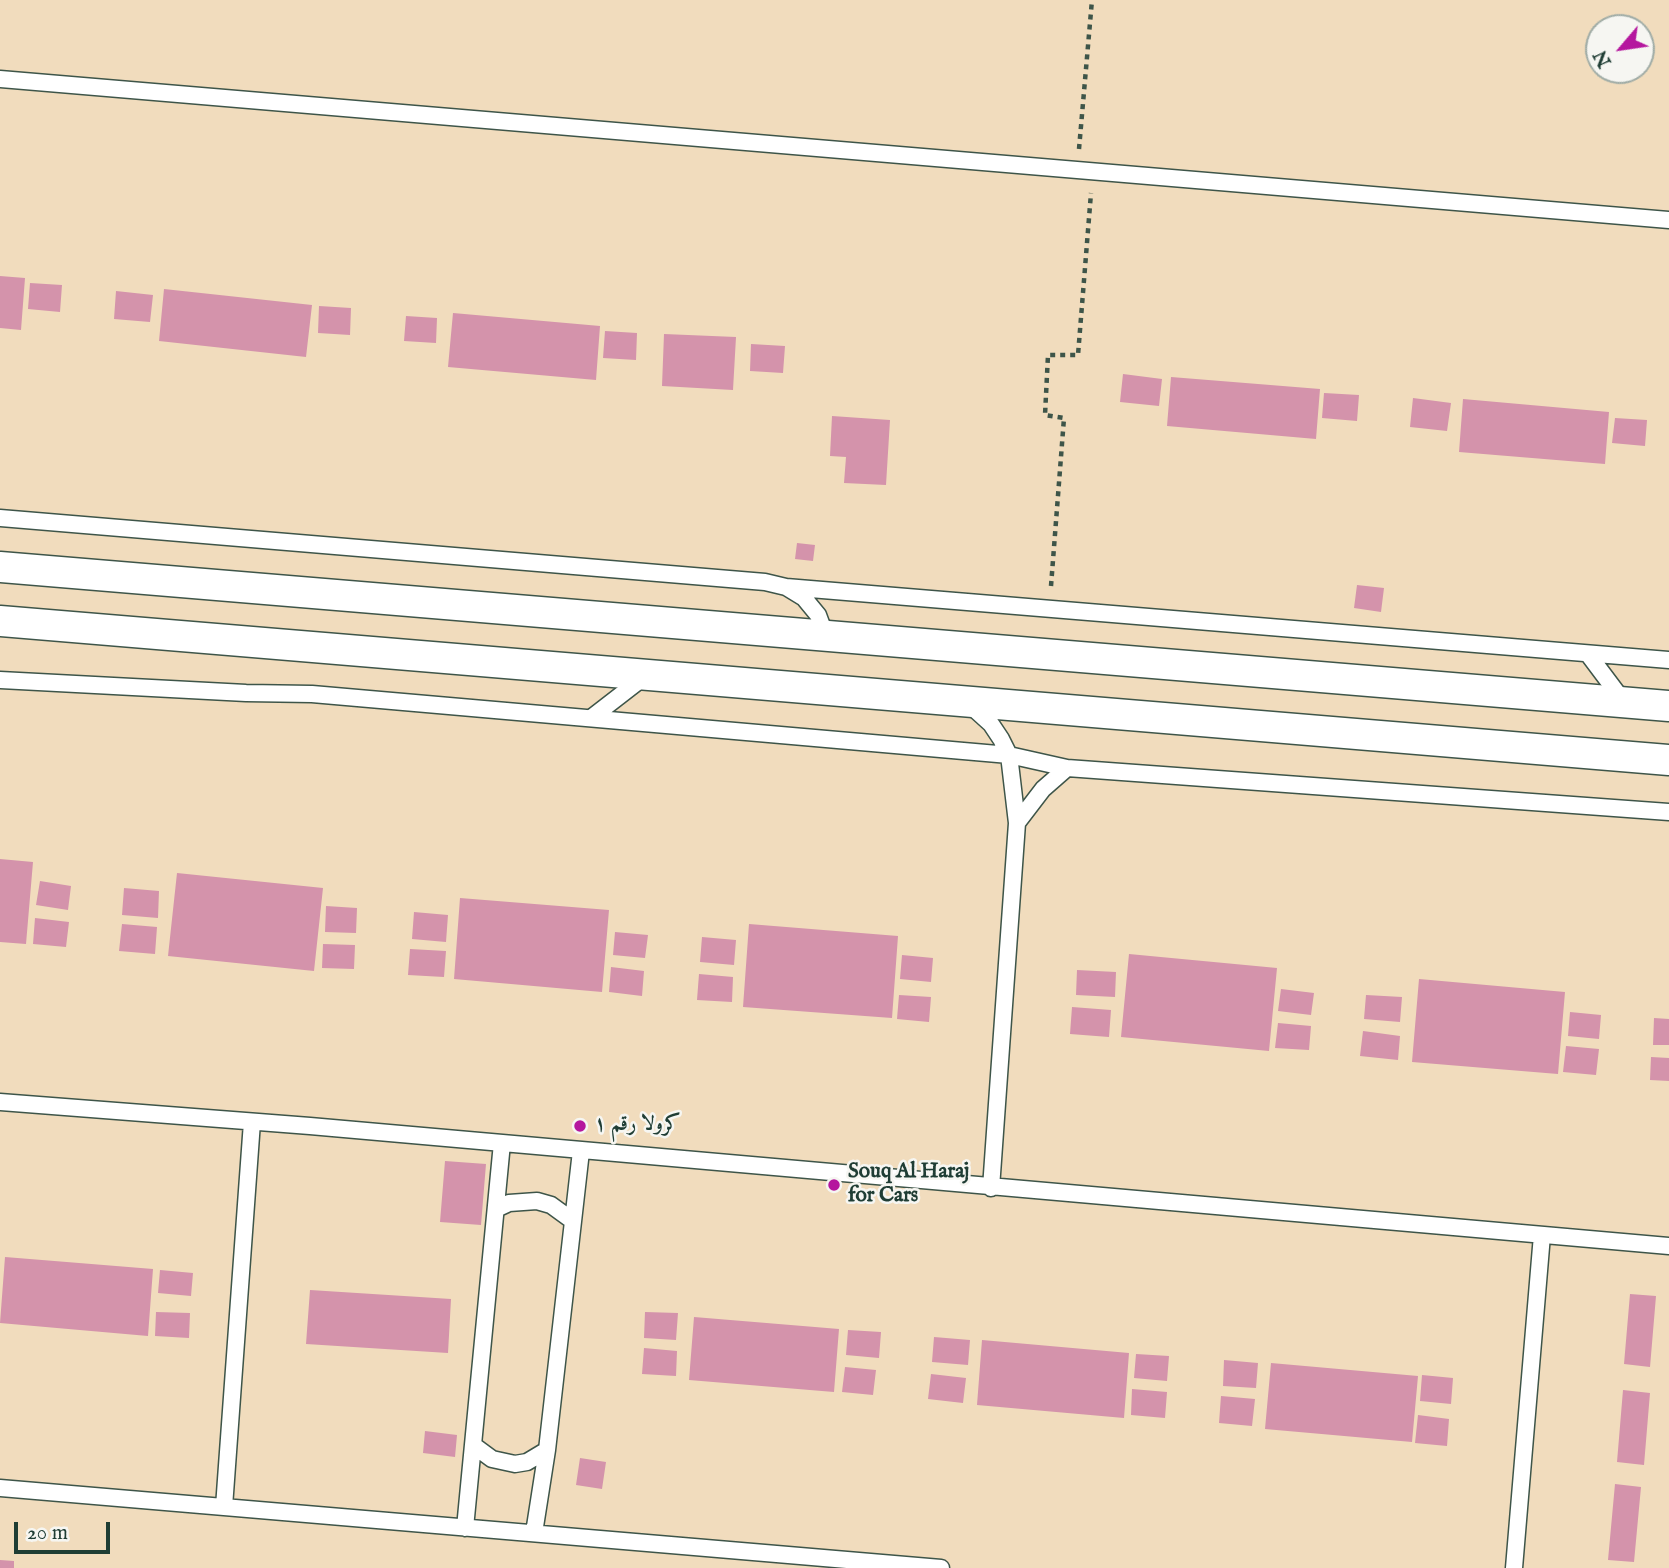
<!DOCTYPE html>
<html>
<head>
<meta charset="utf-8">
<style>
  body { margin:0 }
  #map { position:relative; width:1669px; height:1568px; overflow:hidden; background:#f1dcbd; font-family:"IM FELL English",serif }
  canvas { display:block }
  .north { position:absolute; left:1585px; top:14px; width:70px; height:70px; box-sizing:border-box; background:#f6f6f2; border:2px solid #a0aca6; border-radius:50%; rotate:241deg; font-size:19px; font-weight:700; line-height:28px; text-align:center; color:#1f3d34 }
  .north::after { content:''; display:block; margin:auto; width:24px; height:32px; background:#b5179e; clip-path:polygon(50% 0,100% 100%,50% 72%,0 100%) }
  .scale { position:absolute; left:14px; top:1522px; width:96px; height:32px; box-sizing:border-box; border:4px solid #1f3d34; border-top:0; padding-left:9px; font-size:21px; line-height:24px; white-space:nowrap; color:#1f3d34; -webkit-text-stroke:5px #f6f6f2; paint-order:stroke }
</style>
</head>
<body>
<div id="map">
<canvas width="1669" height="1568"></canvas>
<div class="north">N</div>
<div class="scale">20 m</div>
</div>
<script>
const context = document.querySelector('canvas').getContext('2d');
context.lineJoin = 'round';
function fillPath(path, color) { context.fillStyle = color; context.fill(path, 'evenodd'); }
const poly = rows => new Path2D(rows.map(r => 'M' + r).join(''));
function trace(path, color, width, dash) { context.strokeStyle = color; context.lineWidth = width; context.lineCap = dash ? 'butt' : 'round'; context.setLineDash(dash || []); context.stroke(path); }
function label(font, color, halo, rows, align = 'center') {
  context.font = font + ' "IM FELL English",Amiri,serif'; context.lineWidth = 5; context.setLineDash([]); context.textBaseline = 'middle'; context.strokeStyle = halo; context.fillStyle = color; for (const [text, x, y, turn = 0] of rows) {
    context.save(); context.translate(x, y); context.rotate((+turn || 0) * Math.PI / 180); context.textAlign = isNaN(turn) ? turn : align; if (halo) context.strokeText(text, 0, 0); context.fillText(text, 0, 0); context.restore();
  }
}
const building = poly([
  [0,276,25,278,21,330,0,328],
  [30,283,62,285,60,312,28,309],
  [164,289,312,305,306,357,159,341],
  [116,291,153,295,150,322,114,319],
  [319,306,351,308,350,335,318,333],
  [453,313,600,326,596,380,448,367],
  [406,316,437,318,436,343,404,341],
  [605,331,637,333,636,360,603,358],
  [664,334,736,337,733,390,662,386],
  [751,344,785,346,783,373,750,371],
  [1123,374,1162,379,1159,406,1120,402],
  [1171,377,1320,389,1316,439,1167,426],
  [1324,393,1359,395,1357,421,1322,418],
  [1413,398,1451,403,1447,431,1410,427],
  [1463,399,1609,412,1605,464,1459,452],
  [832,416,890,420,886,485,844,483,846,457,830,456],
  [1615,418,1647,420,1645,446,1612,443],
  [797,543,815,545,813,561,795,559],
  [1357,585,1384,588,1381,612,1354,608],
  [0,859,33,862,26,944,0,942],
  [177,873,323,888,314,971,168,956],
  [40,881,71,886,68,910,36,905],
  [124,888,159,891,158,918,122,915],
  [460,898,609,910,602,992,454,979],
  [326,906,357,908,356,933,325,932],
  [414,912,448,915,446,942,412,939],
  [35,918,69,922,66,947,33,944],
  [122,924,157,927,155,954,119,951],
  [749,924,898,936,892,1018,743,1007],
  [615,932,648,935,645,958,613,955],
  [702,937,736,940,734,965,700,962],
  [323,944,355,945,354,969,322,968],
  [410,949,446,951,444,977,408,975],
  [1129,954,1277,968,1269,1051,1121,1037],
  [902,955,933,958,931,982,900,979],
  [611,967,644,971,642,996,609,992],
  [1077,970,1116,972,1115,997,1076,995],
  [699,974,733,977,732,1002,697,1000],
  [1419,979,1565,992,1558,1074,1412,1062],
  [1281,989,1314,993,1311,1015,1278,1011],
  [899,995,931,997,929,1022,897,1019],
  [1366,995,1402,997,1400,1022,1364,1019],
  [1072,1007,1111,1010,1109,1037,1070,1034],
  [1570,1012,1601,1015,1599,1039,1568,1036],
  [1654,1018,1669,1019,1669,1045,1653,1045],
  [1278,1023,1311,1026,1309,1050,1275,1048],
  [1363,1031,1400,1036,1398,1060,1360,1056],
  [1566,1046,1599,1049,1596,1075,1563,1072],
  [1651,1057,1669,1058,1669,1081,1650,1080],
  [445,1161,486,1164,481,1225,440,1222],
  [5,1257,153,1269,148,1336,0,1323],
  [160,1270,193,1273,191,1296,158,1293],
  [310,1290,451,1299,448,1353,306,1344],
  [1630,1294,1656,1296,1650,1367,1624,1364],
  [156,1312,190,1313,189,1338,155,1336],
  [645,1312,678,1313,676,1340,644,1338],
  [694,1317,839,1329,834,1392,689,1380],
  [848,1330,881,1332,879,1358,846,1355],
  [934,1337,970,1340,968,1365,932,1362],
  [982,1340,1129,1353,1124,1418,977,1405],
  [644,1348,677,1351,676,1376,642,1374],
  [1136,1354,1169,1356,1167,1381,1134,1378],
  [1224,1360,1258,1363,1256,1388,1223,1386],
  [1271,1363,1418,1376,1412,1442,1265,1429],
  [845,1367,876,1370,873,1395,842,1392],
  [931,1374,966,1378,963,1403,928,1399],
  [1422,1375,1453,1378,1451,1404,1420,1401],
  [1132,1389,1167,1392,1165,1418,1131,1415],
  [1623,1390,1650,1393,1644,1465,1617,1462],
  [1221,1396,1255,1399,1252,1426,1219,1423],
  [1418,1415,1449,1419,1447,1446,1415,1443],
  [425,1431,457,1435,455,1457,423,1453],
  [580,1458,606,1462,602,1489,576,1485],
  [1615,1484,1641,1487,1634,1562,1608,1560],
  [0,1560,14,1561,14,1568,0,1568]
]);
const path = poly([
  [1079,149,1092,0],
  [1051,586,1064,418,1045,415,1048,355,1078,355,1091,193]
]);
const lane = poly([
  [0,79,1669,220],
  [0,518,765,582,786,587,804,598,818,615,825,634],
  [786,587,1669,660],
  [1588,654,1624,702],
  [0,680,246,693,312,694,1009,755,1067,768,1669,812],
  [970,705,991,724,1001,739,1009,755,1017,823,991,1188],
  [591,718,644,677],
  [1017,823,1043,789,1067,768],
  [0,1102,310,1126,1669,1246],
  [496,1209,509,1203,537,1201,551,1205,573,1221],
  [473,1445,492,1459,515,1464,527,1462,547,1450],
  [0,1488,941,1568],
  [224,1507,252,1122],
  [465,1528,502,1143],
  [534,1533,547,1450,581,1151],
  [1514,1568,1542,1235]
]);
const street = poly([
  [0,567,1669,706],
  [0,621,1669,760]
]);
const markers = [
  [580,1126,7,"#b5179e"],
  [834,1185,7,"#b5179e"]
];
const poiNames = [
  ["كرولا رقم ١",594,1126],
  ["Souq Al Haraj",848,1173],
  ["for Cars",848,1197]
];
fillPath(building, '#d493ab');
trace(lane, '#3e5549', 19);
trace(street, '#3e5549', 33);
trace(path, '#3e5549', 4.5, [5, 5]);
trace(lane, '#fff', 16);
trace(street, '#fff', 30);
for (const [x, y, r, color] of markers) { const dot = new Path2D(); dot.arc(x, y, r, 0, 2 * Math.PI); context.fillStyle = color; context.fill(dot); trace(dot, '#f6f6f2', 2.5); }
label('bold 21px', '#1f3d34', '#f6f6f2', poiNames, 'left');
</script>
</body>
</html>
